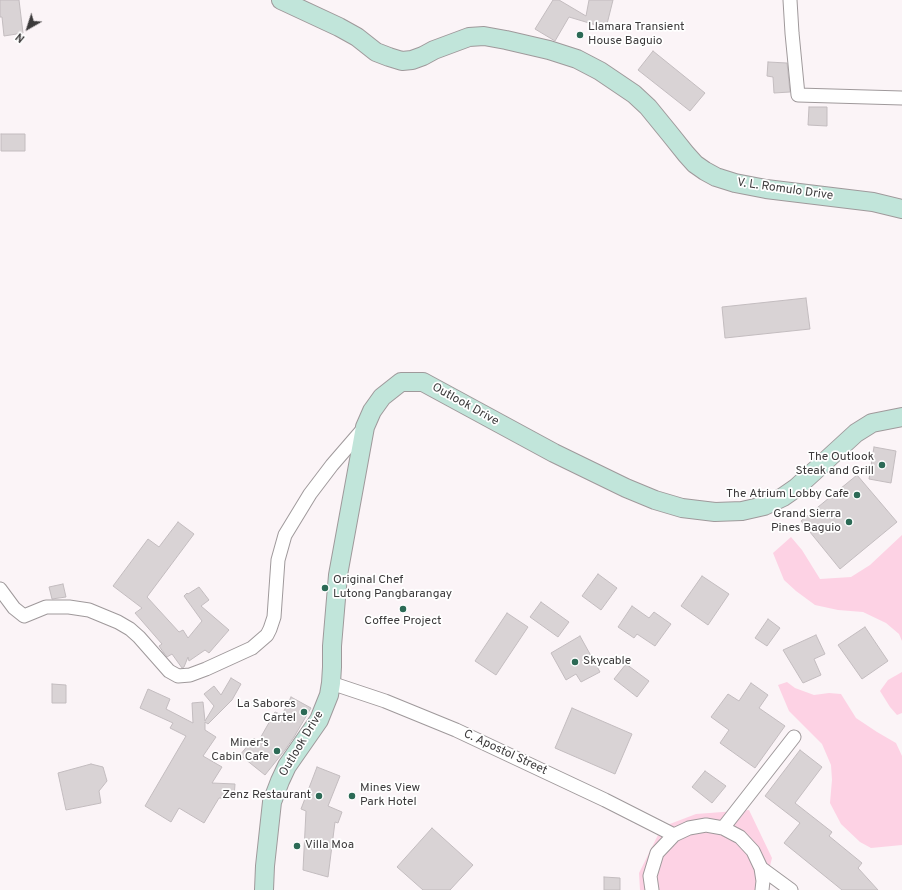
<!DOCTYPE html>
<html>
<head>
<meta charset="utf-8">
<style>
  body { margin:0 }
  #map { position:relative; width:902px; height:890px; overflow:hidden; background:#fbf4f7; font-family:Overpass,sans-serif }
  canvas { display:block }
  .north { position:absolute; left:8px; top:8px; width:40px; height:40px; -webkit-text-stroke:3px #fff; paint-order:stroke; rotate:219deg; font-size:11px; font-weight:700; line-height:16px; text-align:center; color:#3c3a3b }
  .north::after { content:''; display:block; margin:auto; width:14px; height:18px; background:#3c3a3b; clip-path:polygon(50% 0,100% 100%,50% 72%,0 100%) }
</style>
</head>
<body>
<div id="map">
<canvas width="902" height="890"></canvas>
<div class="north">N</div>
</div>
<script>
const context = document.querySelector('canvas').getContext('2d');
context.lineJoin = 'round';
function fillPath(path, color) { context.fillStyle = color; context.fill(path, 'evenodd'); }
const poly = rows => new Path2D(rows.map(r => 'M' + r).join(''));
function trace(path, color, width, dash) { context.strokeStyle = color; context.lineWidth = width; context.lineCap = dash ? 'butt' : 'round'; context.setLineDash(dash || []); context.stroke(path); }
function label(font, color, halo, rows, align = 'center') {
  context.font = font + ' Overpass,sans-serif'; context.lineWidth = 3.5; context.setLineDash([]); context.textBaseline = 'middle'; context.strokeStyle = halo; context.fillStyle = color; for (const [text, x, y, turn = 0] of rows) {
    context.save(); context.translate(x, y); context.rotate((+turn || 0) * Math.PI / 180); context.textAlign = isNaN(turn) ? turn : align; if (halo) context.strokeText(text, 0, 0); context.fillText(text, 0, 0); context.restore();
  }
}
const green = poly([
  [902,535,902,641,899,634,886,623,863,612,838,610,815,605,796,591,784,580,773,553,791,537,802,550,820,579,851,577,870,565],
  [902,672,902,713,897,715,890,707,880,691,888,680],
  [787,682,795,688,814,695,829,693,841,694,856,718,877,732,896,743,902,756,902,845,871,848,860,842,841,824,830,803,832,780,831,765,822,744,789,711,778,685],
  [749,810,772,858,764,890,640,890,639,873,662,827,696,814]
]);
const building = poly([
  [0,0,19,0,23,33,4,36,2,17,0,17,0,0],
  [553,0,559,0,586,16,589,0,613,0,606,28,569,17,555,41,535,29,553,0],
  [653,51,705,93,690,111,638,70,653,51],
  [768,62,787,63,790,92,774,93,773,77,767,76,768,62],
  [809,107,827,107,827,126,808,125,809,107],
  [1,134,25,134,25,151,1,151,1,134],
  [806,298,810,329,725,338,722,307,806,298],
  [874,447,896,451,891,483,869,479,874,447],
  [857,475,897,522,840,569,801,521,857,475],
  [178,522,194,534,147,597,179,632,183,630,188,638,202,621,184,596,187,593,188,594,199,587,209,600,201,606,229,630,209,653,205,650,189,661,188,657,184,667,182,668,172,654,167,657,164,653,159,646,162,644,135,613,142,608,113,586,148,539,159,547,178,522],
  [598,574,617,588,601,610,582,596,598,574],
  [702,576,729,594,708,625,681,606,702,576],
  [63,584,66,597,52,599,49,587,63,584],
  [541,602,569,622,558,637,530,617,541,602],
  [632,606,649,618,654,612,671,624,655,646,637,634,634,638,618,627,632,606],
  [507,613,528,627,496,675,475,661,507,613],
  [768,619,780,628,767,646,755,638,768,619],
  [865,627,888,661,862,679,838,645,865,627],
  [816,635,825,654,814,659,821,675,803,683,783,650,816,635],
  [580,636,600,672,581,682,576,674,566,680,551,653,580,636],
  [626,664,649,681,637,697,614,679,626,664],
  [231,678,241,684,232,700,208,724,205,722,205,730,216,737,203,756,222,767,212,783,235,784,234,798,219,798,204,823,179,808,171,822,145,806,186,736,170,728,173,723,140,708,148,689,170,699,166,709,193,723,192,703,203,702,205,721,214,706,204,694,214,686,221,695,231,678],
  [751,683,768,695,759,708,785,726,755,768,720,743,729,730,711,717,728,694,739,701,751,683],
  [52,684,66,685,66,703,52,703,52,684],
  [291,697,311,708,294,737,285,750,265,775,240,755,254,738,258,742,275,712,282,715,291,697],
  [572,708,632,734,615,774,555,748,572,708],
  [800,750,822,767,795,803,832,832,829,836,862,863,858,868,878,890,842,890,784,843,800,823,765,796,800,750],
  [91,764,103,767,107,781,99,791,101,803,66,810,58,773,91,764],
  [317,767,340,776,328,806,342,812,338,823,335,822,328,877,303,870,306,811,301,809,317,767],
  [705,771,726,786,712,803,692,787,705,771],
  [432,828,473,865,450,890,423,890,397,867,432,828],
  [604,877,620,878,620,890,604,890,604,877]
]);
const street = poly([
  [790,0,792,33,798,95,902,98],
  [0,589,14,608,24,616,46,607,69,607,89,610,118,622,130,629,139,637,169,671,178,676,190,675,206,669,252,648,267,635,270,629,274,617,278,560,285,535,310,494,332,465,364,428],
  [331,683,385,701,456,730,605,800,674,835],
  [723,828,794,737],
  [761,868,791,890],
  [652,890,650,876,657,853,674,835,689,828,706,825,723,828,740,837,753,851,761,868,763,881,762,890]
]);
const secondary = poly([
  [281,0,339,27,357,37,376,52,389,57,402,61,412,60,423,56,434,50,469,37,484,36,506,40,549,50,577,59,600,71,634,94,648,107,670,134,686,154,695,164,705,171,716,177,735,183,766,189,873,202,902,209],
  [264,890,265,866,272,802,280,781,287,766,319,720,329,695,331,683,332,667,332,646,338,575,365,427,372,411,382,397,401,382,423,382,554,453,626,488,655,500,682,508,715,512,742,511,764,506,783,497,796,488,856,433,872,423,902,417]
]);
const markers = [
  [580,35,4,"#2c6a56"],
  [882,465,4,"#2c6a56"],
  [857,495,4,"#2c6a56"],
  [849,522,4,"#2c6a56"],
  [325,588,4,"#2c6a56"],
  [403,609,4,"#2c6a56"],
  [575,662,4,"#2c6a56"],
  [304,712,4,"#2c6a56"],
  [277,751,4,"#2c6a56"],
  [319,796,4,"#2c6a56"],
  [352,796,4,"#2c6a56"],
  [297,846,4,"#2c6a56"]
];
const poiNames = [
  ["Llamara Transient",588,28,"left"],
  ["House Baguio",588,42,"left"],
  ["The Outlook",874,458],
  ["Steak and Grill",874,472],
  ["The Atrium Lobby Cafe",849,495],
  ["Grand Sierra",841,515],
  ["Pines Baguio",841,529],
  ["Original Chef",333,581,"left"],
  ["Lutong Pangbarangay",333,595,"left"],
  ["Coffee Project",403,622,"center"],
  ["Skycable",583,662,"left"],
  ["La Sabores",296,705],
  ["Cartel",296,719],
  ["Miner's",269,744],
  ["Cabin Cafe",269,758],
  ["Mines View",360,789,"left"],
  ["Park Hotel",360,803,"left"],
  ["Zenz Restaurant",311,796],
  ["Villa Moa",305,846,"left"]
];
const streetNames = [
  ["V. L. Romulo Drive",785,190,8],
  ["Outlook Drive",465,405,29],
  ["Outlook Drive",302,744,-59],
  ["C. Apostol Street",505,753,25]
];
fillPath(green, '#fdd2e4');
fillPath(building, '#d9d3d5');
trace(building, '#c3bcbf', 1);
trace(street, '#9f999b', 15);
trace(secondary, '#9f999b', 20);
trace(street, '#fff', 13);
trace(secondary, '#c1e5da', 18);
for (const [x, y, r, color] of markers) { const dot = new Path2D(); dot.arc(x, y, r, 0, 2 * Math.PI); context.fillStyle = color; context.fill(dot); trace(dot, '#fff', 1.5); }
label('12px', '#3c3a3b', '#fff', poiNames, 'right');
label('12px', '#3c3a3b', '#fff', streetNames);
</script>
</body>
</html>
